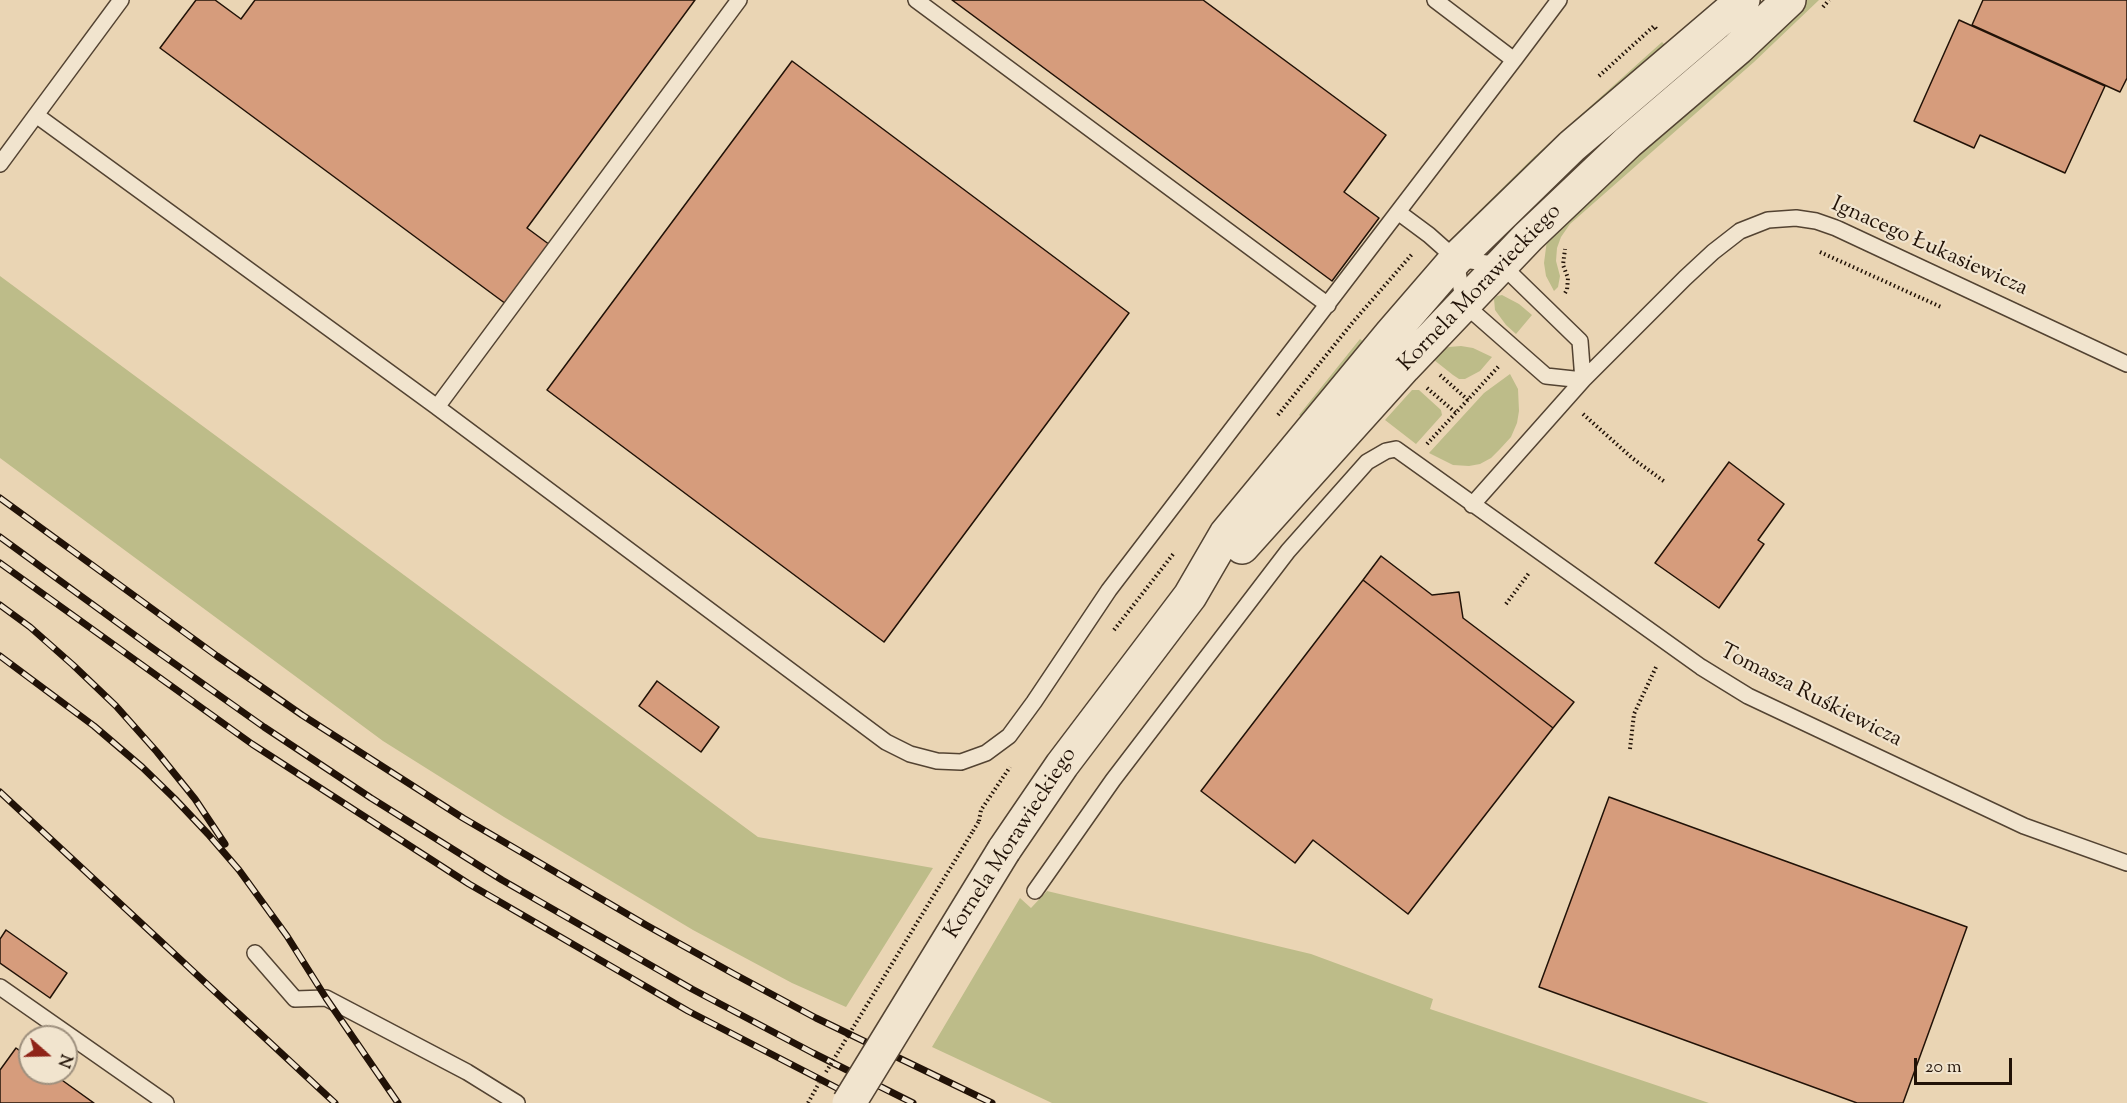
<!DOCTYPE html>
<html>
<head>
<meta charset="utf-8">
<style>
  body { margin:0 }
  #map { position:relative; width:2127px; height:1103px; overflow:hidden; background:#ead5b4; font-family:"Sorts Mill Goudy",serif }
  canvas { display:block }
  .north { position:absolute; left:18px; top:1025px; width:60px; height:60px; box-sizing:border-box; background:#f1e4ce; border:2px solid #9e907e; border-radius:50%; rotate:110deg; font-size:16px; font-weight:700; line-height:24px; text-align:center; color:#211207 }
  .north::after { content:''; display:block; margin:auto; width:21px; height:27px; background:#8f2418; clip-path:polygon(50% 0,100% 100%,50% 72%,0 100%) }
  .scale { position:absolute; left:1914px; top:1058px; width:98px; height:27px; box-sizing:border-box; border:3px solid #211207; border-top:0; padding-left:8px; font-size:18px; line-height:21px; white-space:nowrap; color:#211207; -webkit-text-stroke:4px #f1e4ce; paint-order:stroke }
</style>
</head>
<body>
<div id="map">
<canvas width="2127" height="1103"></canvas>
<div class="north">N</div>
<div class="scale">20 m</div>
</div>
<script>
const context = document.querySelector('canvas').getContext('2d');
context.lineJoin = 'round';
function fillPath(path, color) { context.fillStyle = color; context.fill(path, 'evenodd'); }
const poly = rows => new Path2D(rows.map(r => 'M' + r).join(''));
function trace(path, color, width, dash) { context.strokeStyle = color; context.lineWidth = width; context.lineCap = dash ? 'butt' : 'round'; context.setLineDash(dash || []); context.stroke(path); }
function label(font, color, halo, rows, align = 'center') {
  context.font = font + ' "Sorts Mill Goudy",serif'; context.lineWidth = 4.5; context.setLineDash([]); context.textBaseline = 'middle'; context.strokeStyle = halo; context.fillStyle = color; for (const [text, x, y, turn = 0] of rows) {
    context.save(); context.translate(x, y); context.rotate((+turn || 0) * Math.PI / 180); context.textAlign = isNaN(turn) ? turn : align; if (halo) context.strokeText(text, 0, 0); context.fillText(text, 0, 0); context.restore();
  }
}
const green = poly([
  [1802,0,1819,0,1754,62,1570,224,1561,237,1557,248,1556,261,1560,276,1558,287,1554,291,1546,276,1544,263,1547,240],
  [1662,42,1666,46,1476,219,1469,221,1535,156],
  [0,276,758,837,933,868,846,1007,792,983,693,930,504,817,383,741,0,458],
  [1502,295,1519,304,1532,315,1516,334,1506,325,1495,310,1494,299,1497,296],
  [1360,339,1369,346,1306,420,1299,415],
  [1461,346,1473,348,1492,357,1480,371,1465,379,1459,379,1453,375,1429,356,1449,347],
  [1510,374,1518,389,1519,411,1517,423,1511,437,1500,449,1491,458,1480,464,1469,466,1453,465,1429,453,1484,393],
  [1412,390,1419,390,1441,410,1442,415,1416,444,1385,420],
  [1047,891,1311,954,1433,999,1430,1009,1709,1103,1052,1103,932,1047,1020,898,1031,908]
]);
const building = poly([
  [196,0,215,0,241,19,255,0,695,0,527,228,550,245,506,304,160,48,196,0],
  [952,0,1203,0,1386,135,1344,192,1379,218,1332,281,952,0],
  [1983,0,2127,0,2127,78,2120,92,1972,25,1983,0],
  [1959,20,2105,86,2065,173,1980,135,1974,148,1914,121,1959,20],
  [792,61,1129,313,884,642,547,390,792,61],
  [1729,462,1784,504,1758,540,1764,544,1719,608,1655,563,1729,462],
  [1381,556,1432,595,1459,592,1463,618,1574,702,1553,728,1363,580,1381,556],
  [1363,580,1553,728,1408,914,1313,840,1295,863,1201,791,1363,580],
  [657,681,719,727,701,752,639,706,657,681],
  [1609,797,1967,927,1903,1103,1857,1103,1539,987,1609,797],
  [6,930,67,973,50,998,0,963,0,939,6,930],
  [16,1048,30,1058,30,1073,52,1073,94,1103,0,1103,0,1070,16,1048]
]);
const path = poly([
  [1823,7,1829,0],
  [1599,76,1654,26,1657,30],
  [1820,252,1941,307],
  [1565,293,1567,290,1568,278,1563,265,1565,249],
  [1440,375,1468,400],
  [1427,388,1456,413],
  [1583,414,1632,458,1665,482],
  [1278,415,1353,322,1413,253],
  [1427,444,1499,366],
  [1506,604,1529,573],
  [1114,630,1174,553],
  [1630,749,1634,714,1657,665],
  [979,821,981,810,1010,767],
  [973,831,979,821]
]);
const service = poly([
  [121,0,36,115,437,407],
  [739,0,437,407,886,742,910,754,937,761,961,762,986,753,1009,736,1034,702,1109,590,1514,60],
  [916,0,1328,305],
  [1435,0,1514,60,1559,0],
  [0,164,36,115],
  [1398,212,1429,235,1456,259,1501,265,1509,272,1580,341,1583,380],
  [1456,261,1464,304,1546,376,1583,380],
  [1472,505,1583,380,1685,278,1713,252,1740,231,1768,220,1796,218,1816,221,1836,228,2127,364],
  [1035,891,1113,780,1288,551,1367,462,1386,451,1396,449,1701,667,1748,696,2024,826,2127,863],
  [255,953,295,999,326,998,467,1072,517,1103],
  [0,987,166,1103]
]);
const tertiary = poly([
  [1242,547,1404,367,1528,237,1628,142,1738,48,1789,0],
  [1004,850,1062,765,1190,596,1226,534,1392,333,1456,259,1572,146,1743,0]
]);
const rail = poly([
  [0,498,217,656,302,715,463,818,646,925,734,974,816,1018,992,1103],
  [0,537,151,647,264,727,371,798,502,880,692,989,813,1053,913,1103],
  [0,563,252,744,469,884,688,1011,866,1103],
  [0,605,30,627,73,665,116,706,157,752,195,799,225,844],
  [0,656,94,726,142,767,175,799,208,834,239,870,287,936,326,998,398,1103],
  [0,792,335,1103]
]);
const pathBridge = poly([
  [826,1072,973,831],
  [808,1103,819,1083]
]);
const tertiaryBridge = poly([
  [849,1103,1004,850]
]);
const streetNames = [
  ["Ignacego Łukasiewicza",1929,248,24],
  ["Kornela Morawieckiego",1481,289,-46],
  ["Tomasza Ruśkiewicza",1810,697,27],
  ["Kornela Morawieckiego",1012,844,-57]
];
fillPath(green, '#bdbc89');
fillPath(building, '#d69c7c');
trace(building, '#211207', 1.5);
trace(service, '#534332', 18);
trace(tertiary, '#534332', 36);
trace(path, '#211207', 4, [1.5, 3]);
trace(service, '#f1e4ce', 15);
trace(tertiary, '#f1e4ce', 33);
trace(rail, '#211207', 7);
trace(rail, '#f1e4ce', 4.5, [14]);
trace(tertiaryBridge, '#534332', 36, []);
trace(pathBridge, '#211207', 4, [1.5, 3]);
trace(tertiaryBridge, '#f1e4ce', 33);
label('22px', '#211207', '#f1e4ce', streetNames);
</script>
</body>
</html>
